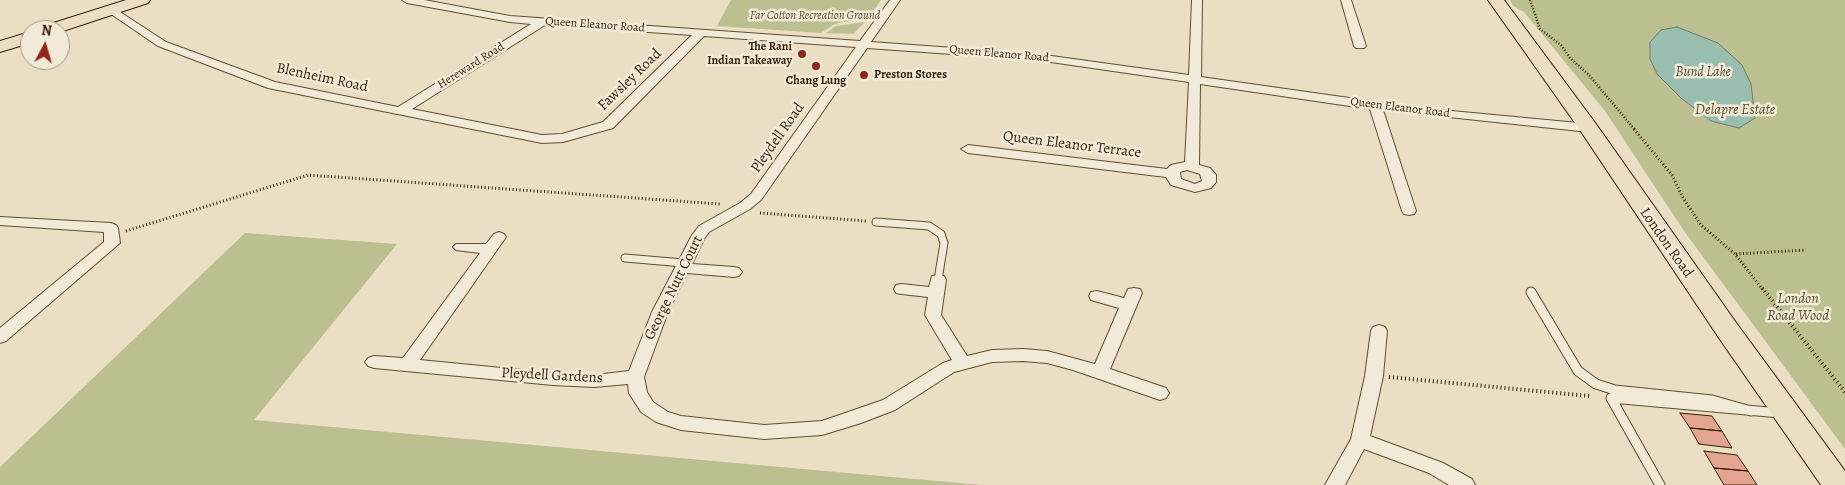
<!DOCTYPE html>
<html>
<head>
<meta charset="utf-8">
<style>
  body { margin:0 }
  #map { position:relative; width:1845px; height:485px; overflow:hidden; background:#eadec5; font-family:Alegreya,serif }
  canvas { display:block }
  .north { position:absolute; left:20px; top:20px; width:50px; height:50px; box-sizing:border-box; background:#f1ead9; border:1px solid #a59882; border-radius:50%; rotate:6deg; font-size:14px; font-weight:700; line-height:20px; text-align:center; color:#341e00 }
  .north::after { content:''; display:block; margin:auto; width:18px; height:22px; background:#8f2418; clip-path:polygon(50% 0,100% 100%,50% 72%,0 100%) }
</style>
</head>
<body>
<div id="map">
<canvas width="1845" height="485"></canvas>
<div class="north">N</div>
</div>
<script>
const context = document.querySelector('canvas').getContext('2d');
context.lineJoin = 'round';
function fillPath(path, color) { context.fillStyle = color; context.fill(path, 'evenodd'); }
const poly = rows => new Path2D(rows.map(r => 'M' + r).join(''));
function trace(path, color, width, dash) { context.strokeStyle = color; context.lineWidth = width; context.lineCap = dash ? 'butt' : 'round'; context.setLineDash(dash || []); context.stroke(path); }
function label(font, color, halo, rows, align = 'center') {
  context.font = font + ' Alegreya,serif'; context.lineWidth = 5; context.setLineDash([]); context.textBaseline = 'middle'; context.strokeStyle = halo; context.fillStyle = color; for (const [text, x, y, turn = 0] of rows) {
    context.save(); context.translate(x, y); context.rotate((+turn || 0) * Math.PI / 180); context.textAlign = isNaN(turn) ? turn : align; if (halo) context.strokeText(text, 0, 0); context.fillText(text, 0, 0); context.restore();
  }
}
const green = poly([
  [731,0,881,0,867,20,842,22,833,25,821,33,717,26],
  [1510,0,1845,0,1845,449,1684,231,1605,111,1524,12,1513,6],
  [865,22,853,34,826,33,836,26],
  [245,233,397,244,254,420,982,485,0,485,0,467]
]);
const water = poly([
  [1677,27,1718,43,1742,65,1751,84,1755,118,1739,128,1711,121,1681,98,1657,74,1650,59,1650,42,1661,30,1677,27]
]);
const building = poly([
  [1680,413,1712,416,1722,431,1690,428,1680,413],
  [1690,428,1722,431,1732,448,1699,444,1690,428],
  [1704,451,1737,455,1748,471,1714,468,1704,451],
  [1714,468,1748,471,1757,485,1724,485,1714,468]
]);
const pathFar2 = poly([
  [1530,0,1540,29,1561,45,1570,58,1588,74,1635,130]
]);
const pathFar1 = poly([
  [1634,129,1672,175,1683,198,1701,225,1735,254,1763,290],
  [760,213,866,221],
  [126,231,308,175,720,204],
  [1736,254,1806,250]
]);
const path = poly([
  [1762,288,1845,392],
  [1389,377,1590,396]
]);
const serviceFar1 = poly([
  [876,222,929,226,941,234,944,243,938,280],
  [625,258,684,263]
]);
const service = poly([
  [1531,292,1578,371,1596,384,1615,390,1712,400,1751,411],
  [1611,398,1780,413],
  [1611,398,1660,485]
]);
const minor = poly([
  [402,0,424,0,510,16,860,41,890,0,900,0,871,42,1037,54,1189,75,1192,0,1202,0,1201,77,1420,108,1589,124,1595,128,1589,132,1383,110,1416,211,1414,214,1409,215,1404,214,1402,211,1370,109,1200,84,1199,165,1210,168,1216,175,1216,182,1211,188,1195,192,1171,185,1166,177,968,153,961,149,968,145,1167,169,1171,165,1185,162,1189,82,1037,60,867,48,761,200,750,209,709,232,704,239,692,264,734,267,739,268,742,272,739,276,734,277,687,273,668,312,644,377,647,392,653,402,668,412,681,416,764,425,822,421,883,400,943,363,952,360,925,315,928,297,902,294,896,293,894,289,896,285,902,284,929,287,932,276,938,275,944,276,946,280,941,315,967,356,992,350,1023,349,1047,351,1095,364,1119,308,1091,300,1089,296,1091,292,1097,291,1124,298,1128,289,1134,288,1140,289,1142,293,1110,369,1166,388,1169,393,1166,398,1160,400,1073,370,1047,363,1023,361,992,362,954,372,895,410,861,423,822,435,764,439,681,430,656,422,641,412,629,393,628,384,594,387,553,385,374,368,368,366,365,362,368,358,374,356,403,358,480,253,456,250,453,247,456,244,486,244,494,234,499,232,504,234,506,237,420,360,553,373,594,375,629,371,652,312,692,235,699,226,740,203,751,194,856,47,704,36,613,128,563,142,542,143,268,88,158,46,105,10,106,8,114,8,166,42,275,82,398,107,531,24,510,22,407,3,402,0],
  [545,25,692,35,603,122,562,134,542,135,412,109,545,25],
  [1187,170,1200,174,1202,181,1195,184,1181,179,1180,172,1187,170],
  [1341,0,1351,0,1366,46,1364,48,1356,48,1354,46,1341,0],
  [0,217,111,223,116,225,118,228,120,243,6,341,0,343,0,328,104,242,104,232,0,225,0,217],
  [1379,325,1385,327,1387,331,1383,376,1370,436,1443,463,1472,479,1475,485,1449,485,1429,473,1364,449,1345,485,1325,485,1351,439,1365,376,1371,331,1373,327,1379,325]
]);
const primary = poly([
  [126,0,150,0,148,3,60,32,60,30,42,30,44,26,126,0],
  [30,32,30,43,0,52,0,41,30,32]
]);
const trunk = poly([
  [1488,0,1504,0,1596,124,1737,324,1845,471,1845,485,1821,485,1719,338,1580,130,1488,0]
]);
const markers = [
  [802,54,5,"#8f2418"],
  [816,66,5,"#8f2418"],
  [864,75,5,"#8f2418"]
];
const farParknames = [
  ["Far Cotton Recreation Ground",815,16]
];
const farStreetnames = [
  ["Queen Eleanor Road",595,25,4],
  ["Queen Eleanor Road",999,54,5],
  ["Hereward Road",471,66,-32],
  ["Queen Eleanor Road",1400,108,7]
];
const farPoinames = [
  ["The Rani",792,47],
  ["Indian Takeaway",792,61],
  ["Preston Stores",874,75,"left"],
  ["Chang Lung",816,81,"center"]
];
const farWaternames = [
  ["Bund Lake",1703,73]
];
const streetNames = [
  ["Blenheim Road",322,78,12],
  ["Fawsley Road",630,80,-44],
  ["Pleydell Road",778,138,-55],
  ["Queen Eleanor Terrace",1072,145,7],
  ["London Road",1666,243,55],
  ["George Nutt Court",674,288,-64],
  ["Pleydell Gardens",552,376,3]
];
const parkNames = [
  ["Delapre Estate",1735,110],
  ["London",1798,299],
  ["Road Wood",1798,316]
];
fillPath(green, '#bcc091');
fillPath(water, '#99bdae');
trace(water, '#717d68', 1);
fillPath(building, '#e3a591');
trace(building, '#341e00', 1);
trace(serviceFar1, '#624e31', 9);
trace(service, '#624e31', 11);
trace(minor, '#624e31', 2);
trace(primary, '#341e00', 2);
trace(trunk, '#341e00', 2);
trace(pathFar2, '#341e00', 2.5, [1, 2]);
trace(pathFar1, '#341e00', 3, [1, 2.5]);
trace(path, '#341e00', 4, [1, 3]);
trace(serviceFar1, '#f1ead9', 7);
trace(service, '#f1ead9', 9);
fillPath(minor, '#f1ead9');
fillPath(primary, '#eadec5');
fillPath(trunk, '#eadec5');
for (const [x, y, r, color] of markers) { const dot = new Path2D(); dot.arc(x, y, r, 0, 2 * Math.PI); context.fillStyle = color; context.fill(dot); trace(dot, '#f1ead9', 2); }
label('italic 12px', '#5d4f2c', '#f1ead9', farParknames);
label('12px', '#341e00', '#f1ead9', farStreetnames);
label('bold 12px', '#341e00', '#f1ead9', farPoinames, 'right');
label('italic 14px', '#524e34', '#f1ead9', farWaternames);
label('15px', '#341e00', '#f1ead9', streetNames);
label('italic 15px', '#5d4f2c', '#f1ead9', parkNames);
</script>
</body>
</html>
